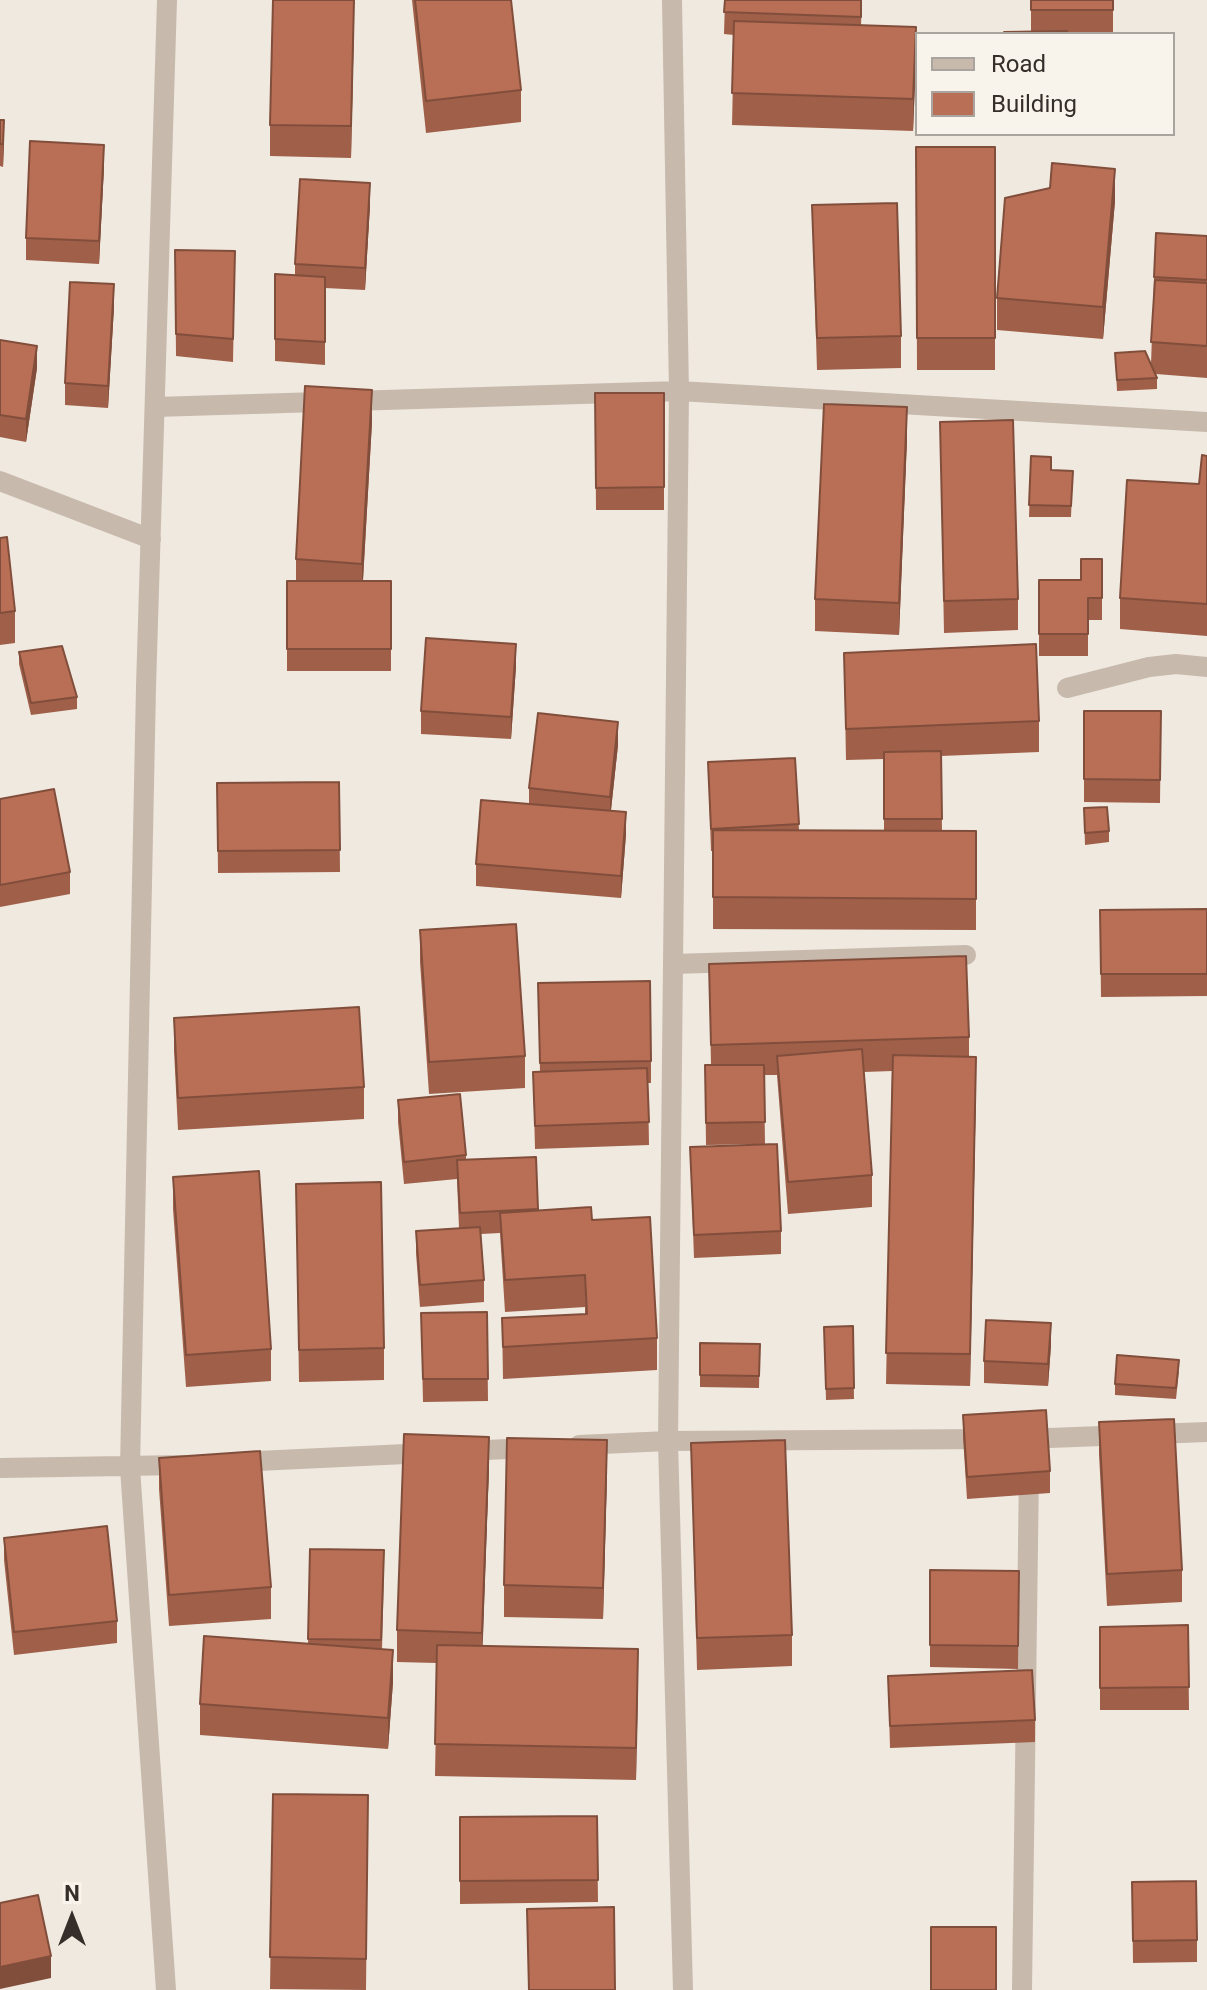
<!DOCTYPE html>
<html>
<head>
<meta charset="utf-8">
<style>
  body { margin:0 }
  #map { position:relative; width:1207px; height:1990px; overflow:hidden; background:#f0e9df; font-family:Roboto,sans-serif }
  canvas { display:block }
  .legend { position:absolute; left:915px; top:32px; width:260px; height:104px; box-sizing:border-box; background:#f8f3eb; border:2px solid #aaa49e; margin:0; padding:10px 14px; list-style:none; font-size:24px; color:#362e2a }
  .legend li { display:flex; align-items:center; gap:16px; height:40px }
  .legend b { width:40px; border:2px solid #aaa49e }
  .north { position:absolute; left:32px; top:1878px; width:80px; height:80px; -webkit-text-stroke:6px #f8f3eb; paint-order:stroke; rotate:0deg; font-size:22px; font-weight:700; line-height:32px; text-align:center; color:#362e2a }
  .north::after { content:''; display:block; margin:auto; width:28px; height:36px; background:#362e2a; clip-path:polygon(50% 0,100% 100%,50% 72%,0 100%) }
</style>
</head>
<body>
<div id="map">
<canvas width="1207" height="1990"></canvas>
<ul class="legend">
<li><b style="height:10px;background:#c7b9ac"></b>Road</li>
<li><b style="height:22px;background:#b96f55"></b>Building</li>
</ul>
<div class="north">N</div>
</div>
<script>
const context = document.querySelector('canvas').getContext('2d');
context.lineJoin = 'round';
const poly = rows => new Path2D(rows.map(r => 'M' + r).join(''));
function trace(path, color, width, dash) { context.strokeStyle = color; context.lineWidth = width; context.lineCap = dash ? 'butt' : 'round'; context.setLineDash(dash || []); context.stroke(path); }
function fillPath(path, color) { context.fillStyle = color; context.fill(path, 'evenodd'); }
const minor = poly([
  [672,0,679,391,668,1441,683,1990],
  [155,407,679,391,1207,422],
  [0,481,151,539],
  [1067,688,1149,667,1176,664,1207,667],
  [673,964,966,955],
  [1023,1439,1207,1432],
  [579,1445,668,1441,991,1439],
  [463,1451,531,1448],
  [236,1462,427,1453],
  [0,1468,184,1465],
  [166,1990,130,1468,146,687,167,0],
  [1022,1990,1029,1470]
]);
const wall = poly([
  [412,0,511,0,521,90,521,122,426,133],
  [725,0,862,0,861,25,916,59,913,131,732,125,734,35,724,34],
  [1031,0,1113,0,1113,34,1004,34,1031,32],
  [354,22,351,158,270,156,270,125],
  [0,120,4,142,3,167,0,166],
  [916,147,995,147,995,370,917,370],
  [104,167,99,264,26,260,26,238],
  [1115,201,1103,339,997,330,997,298],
  [370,205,365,290,325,288,325,365,275,361,275,274,295,276,295,264],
  [812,205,901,336,901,368,817,370],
  [1207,236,1207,378,1156,374,1157,378,1157,389,1117,391,1115,353,1151,364,1154,277],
  [175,250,235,251,233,362,176,356],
  [114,307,108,408,65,405,65,383],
  [0,340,37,368,26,442,0,437],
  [595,393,664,393,664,510,596,510],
  [372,422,363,581,391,581,391,671,287,671,287,581,296,581,296,559],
  [940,422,1018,599,1018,630,944,633],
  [907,439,899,635,815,631,815,599],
  [1031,456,1051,470,1073,471,1071,517,1029,517],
  [1207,456,1207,636,1120,629,1120,598,1199,484],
  [0,538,15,611,15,643,0,645],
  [1102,559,1102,620,1088,620,1088,656,1039,656,1039,580,1081,580],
  [19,652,77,697,77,709,31,715,19,664],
  [844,653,1039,721,1039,752,941,756,942,831,976,831,976,930,713,929,713,851,711,851,708,762,795,758,799,830,884,831,884,759,846,760],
  [516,666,511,739,421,734,421,711],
  [1084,711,1161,711,1160,803,1084,802],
  [618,745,611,810,626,834,621,898,476,886,476,864,529,804,529,788],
  [339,782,340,872,218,873,217,783],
  [0,799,70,872,70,894,0,907],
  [1084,808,1109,831,1109,842,1085,845],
  [1207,909,1207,996,1101,997,1100,910],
  [420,930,525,1056,525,1088,429,1094,420,962],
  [709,964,969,1037,969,1057,976,1088,970,1386,886,1384,892,1071,864,1072,872,1175,872,1207,788,1214,777,1075,764,1075,765,1144,706,1145,705,1065,711,1065],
  [538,983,651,1061,651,1083,648,1083,649,1145,535,1149,533,1072,540,1072],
  [174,1018,364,1087,364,1119,178,1130,174,1050],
  [398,1100,466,1155,466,1160,538,1210,592,1220,657,1338,657,1370,503,1379,502,1318,585,1314,585,1307,505,1312,500,1233,481,1234,484,1280,484,1302,420,1307,416,1253,416,1231,459,1228,457,1179,404,1184,398,1122],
  [690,1147,781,1231,781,1254,694,1258],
  [173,1177,271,1349,271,1381,186,1387,173,1209],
  [296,1184,384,1348,384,1380,299,1382],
  [487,1312,488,1401,423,1402,421,1313],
  [853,1326,854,1399,826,1400,824,1327],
  [700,1343,760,1344,759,1388,700,1387],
  [1051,1345,1048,1386,984,1383,984,1361],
  [1179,1371,1176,1399,1115,1395,1115,1384],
  [963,1415,1050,1471,1050,1493,967,1499,963,1437],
  [1099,1422,1182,1570,1182,1602,1107,1606,1099,1454],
  [691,1443,792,1635,792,1666,697,1670],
  [159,1458,271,1587,271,1619,169,1626,159,1489],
  [489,1468,482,1646,638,1681,636,1780,435,1776,437,1663,397,1662,397,1630],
  [607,1472,603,1619,504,1617,504,1585],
  [4,1538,117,1621,117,1643,14,1655,4,1560],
  [310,1549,384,1572,382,1650,393,1682,388,1749,200,1735,200,1704,308,1644],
  [930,1570,1019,1571,1018,1669,930,1667],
  [1188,1625,1189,1710,1100,1710,1100,1627],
  [888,1676,1035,1720,1035,1742,890,1748],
  [273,1794,368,1795,366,1990,270,1989],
  [597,1816,598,1902,460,1904,460,1817],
  [1132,1882,1197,1940,1197,1962,1133,1963]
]);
const shadedWall = poly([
  [354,0,354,22,351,158,351,126],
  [916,27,916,59,913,131,913,99],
  [4,120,4,142,3,167,3,144],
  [104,145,104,167,99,264,99,241],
  [1115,169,1115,201,1103,339,1103,307],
  [370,183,370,205,365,290,365,268],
  [114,284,114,307,108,408,108,386],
  [37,346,37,368,26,442,26,419],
  [372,390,372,422,362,596,362,564],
  [907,407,907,439,899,635,899,603],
  [516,644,516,666,511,739,511,717],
  [618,722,618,745,610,819,610,797],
  [626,812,626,834,621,898,621,876],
  [976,1057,976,1088,970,1386,970,1354],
  [1051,1323,1051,1345,1048,1386,1048,1364],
  [489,1437,489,1468,482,1665,482,1633],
  [607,1440,607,1472,603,1619,603,1588],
  [638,1649,638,1681,636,1780,636,1748],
  [393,1650,393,1682,388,1749,388,1718],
  [51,1956,51,1978,0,1989,0,1967]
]);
const building = poly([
  [273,0,354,0,351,126,270,125,273,0],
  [415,0,511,0,521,90,426,101,415,0],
  [725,0,861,0,861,17,724,12,725,0],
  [1031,0,1113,0,1113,10,1031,10,1031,0],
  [734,21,916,27,913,99,732,93,734,21],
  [1067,31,1067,34,1004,34,1004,32,1067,31],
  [0,120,4,120,3,144,0,144,0,120],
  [30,141,104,145,99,241,26,238,30,141],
  [916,147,995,147,995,338,917,338,916,147],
  [1052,163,1115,169,1103,307,997,298,1005,198,1050,188,1052,163],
  [300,179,370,183,365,268,295,264,300,179],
  [897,203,901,336,817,338,812,205,897,203],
  [1156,233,1207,236,1207,280,1154,277,1156,233],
  [175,250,235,251,233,339,176,334,175,250],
  [275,274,325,277,325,342,275,339,275,274],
  [1155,280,1207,283,1207,346,1151,342,1155,280],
  [70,282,114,284,108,386,65,383,70,282],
  [0,340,37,346,26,419,0,415,0,340],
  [1145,351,1157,378,1117,380,1115,353,1145,351],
  [305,386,372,390,362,564,296,559,305,386],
  [595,393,664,393,664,487,596,488,595,393],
  [824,404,907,407,899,603,815,599,824,404],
  [1013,420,1018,599,944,601,940,422,1013,420],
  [1202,455,1207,456,1207,604,1120,598,1127,480,1199,484,1202,455],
  [1031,456,1051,457,1051,470,1073,471,1071,506,1029,505,1031,456],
  [7,537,15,611,0,613,0,538,7,537],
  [1081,559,1102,559,1102,598,1088,598,1088,634,1039,634,1039,580,1081,580,1081,559],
  [287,581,391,581,391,649,287,649,287,581],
  [426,638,516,644,511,717,421,711,426,638],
  [1036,644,1039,721,846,729,844,653,1036,644],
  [62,646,77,697,31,703,19,652,62,646],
  [1084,711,1161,711,1160,780,1084,779,1084,711],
  [538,713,618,722,610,797,529,788,538,713],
  [941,751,942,819,884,819,884,752,941,751],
  [795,758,799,824,711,829,708,762,795,758],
  [339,782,340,850,218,851,217,783,339,782],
  [54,789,70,872,0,885,0,799,54,789],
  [481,800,626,812,621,876,476,864,481,800],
  [1107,807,1109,831,1085,833,1084,808,1107,807],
  [713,830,976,831,976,899,713,897,713,830],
  [1207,909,1207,974,1101,974,1100,910,1207,909],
  [516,924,525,1056,429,1062,420,930,516,924],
  [966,956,969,1037,711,1045,709,964,966,956],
  [650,981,651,1061,540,1063,538,983,650,981],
  [359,1007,364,1087,178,1098,174,1018,359,1007],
  [862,1049,872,1175,788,1182,777,1056,862,1049],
  [893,1055,976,1057,970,1354,886,1353,893,1055],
  [705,1065,764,1065,765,1122,706,1123,705,1065],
  [647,1068,649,1122,535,1126,533,1072,647,1068],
  [460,1094,466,1155,404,1162,398,1100,460,1094],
  [777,1144,781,1231,694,1235,690,1147,777,1144],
  [536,1157,538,1209,460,1213,457,1160,536,1157],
  [259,1171,271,1349,186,1355,173,1177,259,1171],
  [381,1182,384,1348,299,1350,296,1184,381,1182],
  [591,1207,592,1220,650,1217,657,1338,503,1347,502,1318,587,1314,585,1275,505,1280,500,1213,591,1207],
  [480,1227,484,1280,420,1285,416,1231,480,1227],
  [487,1312,488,1379,423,1379,421,1313,487,1312],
  [986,1320,1051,1323,1048,1364,984,1361,986,1320],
  [853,1326,854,1388,826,1389,824,1327,853,1326],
  [700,1343,760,1344,759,1376,700,1375,700,1343],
  [1117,1355,1179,1360,1176,1388,1115,1384,1117,1355],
  [1046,1410,1050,1471,967,1477,963,1415,1046,1410],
  [1174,1419,1182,1570,1107,1574,1099,1422,1174,1419],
  [404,1434,489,1437,482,1633,397,1630,404,1434],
  [507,1438,607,1440,603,1588,504,1585,507,1438],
  [785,1440,792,1635,697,1638,691,1443,785,1440],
  [260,1451,271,1587,169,1595,159,1458,260,1451],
  [107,1526,117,1621,14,1632,4,1538,107,1526],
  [310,1549,384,1550,381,1640,308,1639,310,1549],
  [930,1570,1019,1571,1018,1646,930,1645,930,1570],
  [1188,1625,1189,1687,1100,1688,1100,1627,1188,1625],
  [204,1636,393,1650,388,1718,200,1704,204,1636],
  [437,1645,638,1649,636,1748,435,1744,437,1645],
  [1032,1670,1035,1720,890,1726,888,1676,1032,1670],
  [273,1794,368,1795,366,1959,270,1957,273,1794],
  [597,1816,598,1880,460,1881,460,1817,597,1816],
  [1196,1881,1197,1940,1133,1941,1132,1882,1196,1881],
  [38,1895,51,1956,0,1967,0,1903,38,1895],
  [614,1907,615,1990,529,1990,527,1909,614,1907],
  [931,1927,996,1927,996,1990,931,1990,931,1927]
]);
trace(minor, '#c7b9ac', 20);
fillPath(wall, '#9f5f49');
fillPath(shadedWall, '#824e3c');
fillPath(building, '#b96f55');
trace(building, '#824e3c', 2);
</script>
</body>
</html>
